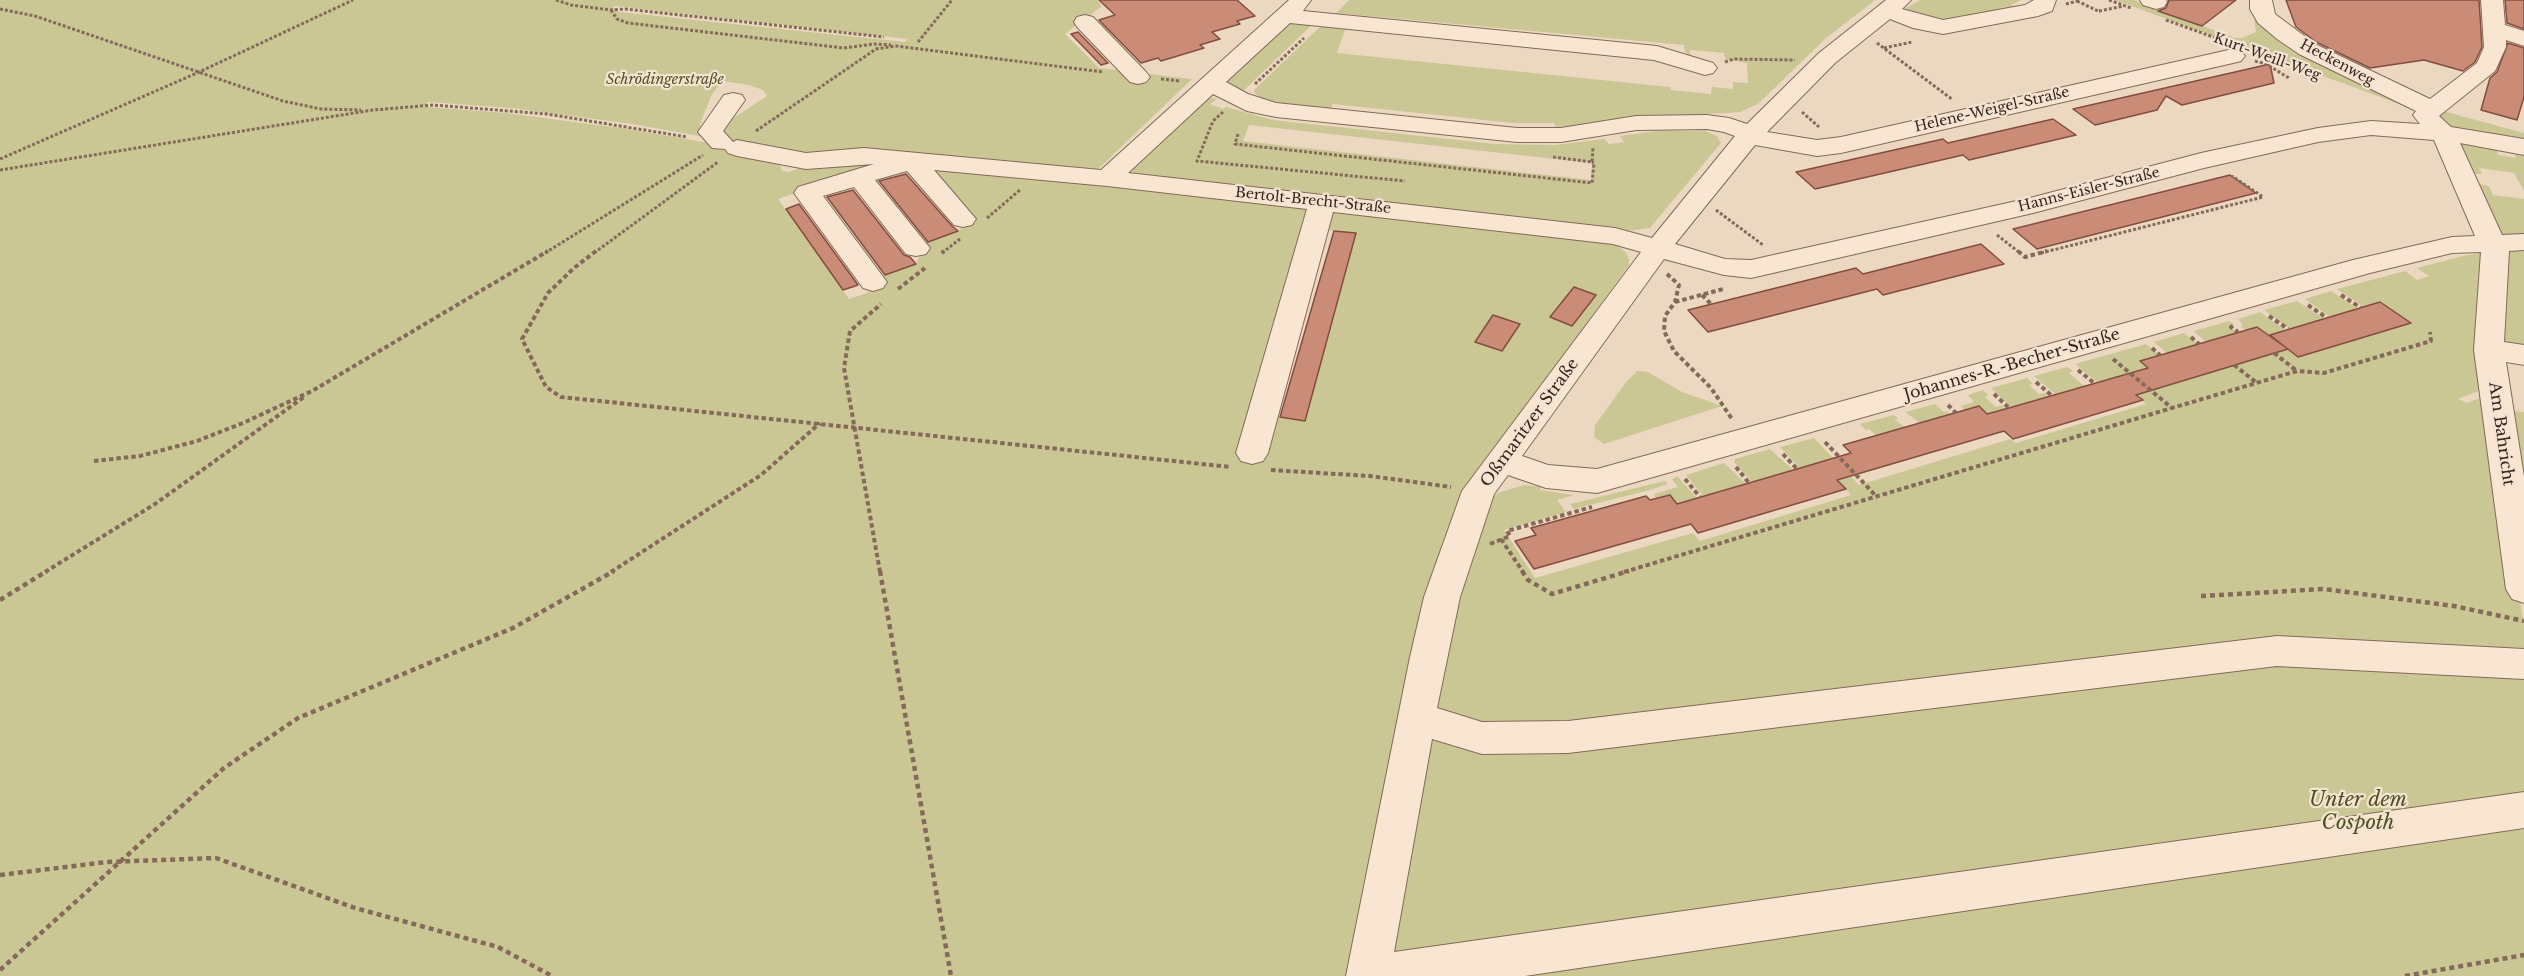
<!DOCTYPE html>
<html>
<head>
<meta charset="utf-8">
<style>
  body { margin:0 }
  canvas { display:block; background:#ecd8c1 }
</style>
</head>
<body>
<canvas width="2524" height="976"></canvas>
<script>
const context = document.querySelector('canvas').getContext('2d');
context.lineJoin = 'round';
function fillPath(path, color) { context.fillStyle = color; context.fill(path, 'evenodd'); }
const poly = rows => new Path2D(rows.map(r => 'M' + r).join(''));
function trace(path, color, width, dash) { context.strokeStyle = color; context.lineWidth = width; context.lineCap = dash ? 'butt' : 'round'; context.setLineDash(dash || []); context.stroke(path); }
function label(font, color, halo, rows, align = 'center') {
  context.font = font + ' "Libre Baskerville",serif'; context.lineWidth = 4.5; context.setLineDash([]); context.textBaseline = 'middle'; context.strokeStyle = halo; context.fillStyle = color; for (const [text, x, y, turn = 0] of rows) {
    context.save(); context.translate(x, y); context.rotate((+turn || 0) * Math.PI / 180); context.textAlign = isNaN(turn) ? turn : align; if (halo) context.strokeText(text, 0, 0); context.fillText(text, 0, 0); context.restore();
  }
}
const green = poly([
  [0,0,1097,0,1102,6,1065,34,1099,68,1192,79,1094,173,773,152,748,144,725,140,720,132,723,125,767,96,763,90,749,85,723,81,712,94,700,124,705,135,699,136,632,124,511,108,427,102,427,107,506,113,628,129,709,143,734,152,764,158,780,164,782,171,789,172,811,164,886,161,778,199,849,299,867,293,883,276,916,264,925,243,958,231,971,221,928,168,1318,205,1263,415,1305,420,1356,234,1326,230,1332,206,1608,241,1617,245,1626,253,1629,259,1629,265,1465,490,1362,976,0,976],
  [615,6,908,39,905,42,619,12,613,7],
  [1349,0,1875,0,1825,39,1758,104,1740,112,1706,114,1705,117,1557,130,1554,123,1513,123,1333,104,1331,108,1283,104,1263,99,1255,94,1254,90,1324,23,1346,27,1337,53,1670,87,1671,90,1711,94,1712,87,1733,89,1733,82,1748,83,1747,63,1725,59,1724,53,1690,50,1690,56,1685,53,1684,45,1336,13],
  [1920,0,2021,0,2011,5,2019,10,2015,11,2008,7,2000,8,2006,13,1952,23,1907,12,1906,8],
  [2115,0,2134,0,2235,38,2242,38,2256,32,2254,19,2260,19,2413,109],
  [1315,22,1240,94,1229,84,1228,79,1285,24],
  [1207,97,1217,99,1210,104,1223,109,1226,107,1273,120,1495,144,1555,145,1604,139,1609,144,1624,142,1620,136,1657,131,1705,131,1717,136,1721,143,1650,228,1627,231,1325,194,1154,181,1133,174,1132,169],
  [1249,125,1592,163,1591,180,1243,141],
  [2443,111,2524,133,2524,142,2450,130,2432,119],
  [2452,142,2496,148,2498,155,2516,158,2514,152,2524,153,2524,191,2514,173,2479,168,2482,174,2472,174],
  [2476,183,2489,186,2493,195,2524,199,2524,236,2501,235],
  [2505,251,2524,251,2524,360,2503,357,2509,263],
  [2487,252,2486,388,2458,399,2467,403,2488,395,2524,626,2524,976,1374,976,1420,733,1483,732,1438,709,1436,703,1458,590,1485,514,1493,497,1498,493,1524,485,1541,487,1540,490,1574,495,1557,500,1566,512,1504,530,1535,578,1693,533,1700,541,1851,495,1821,462,1800,468,1780,447,1814,438,1859,485,2010,439,2016,443,2146,404,2115,377,2097,382,2075,364,2146,344,2160,355,2140,362,2169,385,2288,349,2411,323,2380,302,2364,307,2337,289,2405,271,2417,280,2429,276,2417,268,2463,256],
  [2331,291,2358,309,2330,317,2305,299],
  [2297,301,2324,319,2290,329,2264,310],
  [2260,312,2285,330,2269,335,2257,327,2246,330,2241,327,2242,324,2238,319],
  [2229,321,2234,324,2229,326,2237,333,2206,342,2193,331],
  [2184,333,2198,344,2167,353,2154,342],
  [2067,367,2073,371,2069,373,2084,386,2055,394,2034,376],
  [1637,371,1648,372,1682,392,1722,406,1604,444,1594,437,1595,425,1627,381],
  [2027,378,2033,384,2029,385,2039,394,2045,393,2048,396,2011,407,1991,388],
  [1983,390,1988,395,1985,397,1996,407,2002,405,2005,409,1987,414,1979,406,1965,410,1960,406,1974,402,1968,395],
  [1935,404,1944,412,1947,411,1950,414,1920,423,1905,412],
  [2509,411,2524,412,2524,507],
  [1894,415,1898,418,1895,420,1905,427,1876,435,1869,429,1866,430,1860,424],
  [1770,449,1793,470,1752,482,1734,462,1735,459],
  [1724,463,1746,484,1703,496,1686,475],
  [1677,476,1697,498,1677,504,1670,495,1656,499,1654,494,1678,487,1672,479],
  [1665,481,1668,484,1650,490,1574,509,1570,504]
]);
const building = poly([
  [1099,0,1237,0,1255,16,1237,21,1240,24,1212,32,1220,39,1200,45,1204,48,1161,61,1158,58,1141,63,1099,20,1115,15,1099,0],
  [2169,0,2236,0,2202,26,2158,11,2166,8,2169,0],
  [2286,0,2479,0,2482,47,2475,62,2463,71,2424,60,2370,68,2316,42,2296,27,2286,0],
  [2505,0,2524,0,2524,29,2507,23,2505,0],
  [1078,32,1108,63,1101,65,1071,34,1078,32],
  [2508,43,2524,48,2524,97,2517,120,2481,110,2490,78,2497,72,2508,43],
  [2270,64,2274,83,2182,105,2166,96,2157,110,2095,125,2073,109,2270,64],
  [2053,119,2076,135,1969,160,1963,155,1815,189,1796,172,1943,139,1948,143,2053,119],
  [906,174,952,226,958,231,928,242,879,181,906,174],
  [2230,175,2256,193,2037,249,2013,229,2230,175],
  [853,190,904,255,910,257,916,264,885,275,827,197,853,190],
  [799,204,858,285,843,290,786,209,799,204],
  [1334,231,1356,233,1305,421,1280,417,1334,231],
  [1981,244,2004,264,1883,295,1877,289,1708,332,1688,310,1856,268,1863,274,1981,244],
  [1574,287,1596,295,1572,326,1550,317,1574,287],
  [2380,302,2411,323,2298,357,2270,335,2380,302],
  [1493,315,1520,324,1502,351,1475,342,1493,315],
  [2257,327,2288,349,2136,395,2143,400,2013,439,2004,431,1837,480,1846,489,1698,533,1691,524,1534,569,1515,541,1536,535,1531,528,1646,496,1650,500,1670,495,1677,504,1797,469,1851,453,1843,445,1979,406,1987,414,2009,408,2148,368,2140,361,2257,327]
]);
const pathFar2 = poly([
  [556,0,571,5,611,10,625,9,884,37],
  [2109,0,2131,8],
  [2077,1,2100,12],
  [2066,4,2078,1],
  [0,9,35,16,283,101,321,109,361,110],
  [611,10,617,19,628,23,844,48,874,44,891,45],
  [2099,11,2124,6],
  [2166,20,2216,38],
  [918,42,952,0],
  [1877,43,1953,100],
  [1884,48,1912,42],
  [2257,53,2289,65],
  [2255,61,2266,64,2289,78],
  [1725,62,1734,59,1795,60],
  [1161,79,1180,81],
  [1255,84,1304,38],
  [1223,112,1213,121,1197,161,1405,181],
  [1802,112,1819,127],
  [756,131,876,49,896,46,1103,72],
  [1238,134,1235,144,1592,183,1594,163,1592,162],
  [1553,157,1592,162,1593,148],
  [0,159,197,73,353,0],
  [0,170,373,110,433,105,547,114,687,137],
  [1716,210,1763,245],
  [987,218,1020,190],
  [1997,235,2020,253],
  [545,253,703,155],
  [594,253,718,162],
  [942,253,960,239],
  [2041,253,2263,197,2232,176]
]);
const pathFar1 = poly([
  [596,251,574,268,548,293,522,339,546,387,561,397,1231,467],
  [2018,251,2025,257,2047,251],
  [942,253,944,251],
  [1667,274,1679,285,1675,302,1665,316,1664,331,1674,351,1711,388,1732,419],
  [898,289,925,268],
  [1702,295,1711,304],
  [2341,295,2361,308],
  [1675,302,1723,289],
  [2308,305,2327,318],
  [2269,316,2288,329],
  [2233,326,2231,327,2238,332],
  [2191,337,2199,344],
  [2152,348,2160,355],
  [2274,353,2297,371],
  [2113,359,2172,408,2297,371,2324,373,2431,341,2430,332],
  [2234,365,2257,383],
  [2078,370,2094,383],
  [2036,382,2051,395],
  [1994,394,2009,408],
  [1948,405,1956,413],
  [1825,442,1876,496],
  [1783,454,1797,469],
  [94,461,140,456,197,441,243,423,312,391,548,251],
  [1736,467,1749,483],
  [1271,470,1370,476,1451,487],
  [1685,479,1700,497],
  [1501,539,1523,572],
  [1490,544,1510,536,1507,531,1592,507],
  [45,572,155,504,304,397],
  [611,572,761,475,820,423],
  [880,572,844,368,850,331,881,304],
  [1624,572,2172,408]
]);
const path = poly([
  [880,571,951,976],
  [1522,571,1528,580,1552,594,1629,571],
  [2201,596,2324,589,2454,606,2524,621],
  [0,600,47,571],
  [0,875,107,862,216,858,355,908,498,947,552,976],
  [0,970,224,768,298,718,513,628,614,571],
  [2405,976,2524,955]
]);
const minor = poly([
  [1289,0,1311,0,1303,11,1657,46,1713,63,1717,68,1713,73,1705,75,1654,60,1290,23,1226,82,1248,94,1276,103,1517,128,1561,128,1636,116,1707,115,1729,118,1747,124,1819,53,1886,0,1911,0,1902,9,1943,20,2025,5,2034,0,2056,0,2052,11,2038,16,1943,34,1913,28,1890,19,1835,63,1767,132,1817,140,1841,137,2233,49,2241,51,2245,56,2241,61,2233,63,1841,153,1817,156,1755,145,1675,244,1725,259,1751,260,2030,198,2201,153,2318,128,2371,121,2420,124,2413,115,2416,111,2299,54,2277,39,2258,23,2250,9,2250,0,2272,0,2275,14,2315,44,2430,99,2477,63,2484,47,2481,0,2503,0,2505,25,2524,31,2524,46,2506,40,2506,47,2495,71,2439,116,2451,127,2524,139,2524,155,2460,143,2502,235,2524,234,2524,250,2509,251,2504,342,2524,345,2524,365,2506,362,2524,477,2524,603,2512,599,2506,589,2474,350,2481,252,2452,253,2370,273,1597,493,1546,488,1508,475,1494,494,1460,597,1437,708,1482,722,1568,721,2277,636,2524,649,2524,679,2277,666,1568,753,1482,754,1432,739,1394,952,2524,792,2524,828,1525,976,1346,976,1410,657,1424,597,1462,491,1641,252,1613,244,1333,212,1268,453,1263,461,1252,464,1241,461,1236,453,1307,209,1107,186,934,170,976,219,972,225,963,227,954,225,907,171,875,180,930,248,926,254,916,256,906,254,854,187,823,196,887,282,883,288,873,291,863,288,794,193,798,187,874,164,806,169,737,156,728,153,725,149,712,148,698,132,724,95,733,93,742,95,745,100,723,131,733,142,737,140,806,153,864,148,1101,170,1289,0],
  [1213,94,1247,111,1276,117,1517,142,1561,142,1636,130,1707,129,1724,132,1735,136,1652,238,1615,228,1128,173,1213,94],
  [2371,135,2434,140,2475,236,2452,237,2353,260,1597,469,1548,465,1522,456,1664,259,1724,275,1751,278,2033,213,2204,168,2318,142,2371,135],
  [2140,0,2166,0,2167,2,2164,7,2156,9,2143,5,2140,0],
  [1085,15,1093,17,1146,72,1150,77,1146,82,1138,84,1130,82,1077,27,1074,22,1077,17,1085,15]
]);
const farStreetnames = [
  ["Kurt-Weill-Weg",2267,57,20],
  ["Heckenweg",2337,63,28],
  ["Helene-Weigel-Straße",1992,110,-13],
  ["Hanns-Eisler-Straße",2089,190,-14],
  ["Bertolt-Brecht-Straße",1313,201,6]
];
const farParknames = [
  ["Schrödingerstraße",665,80]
];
const streetNames = [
  ["Johannes-R.-Becher-Straße",2012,365,-16],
  ["Oßmaritzer Straße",1530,423,-54],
  ["Am Bahricht",2501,434,82]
];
const nearParknames = [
  ["Unter dem",2358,800],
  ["Cospoth",2358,823]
];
fillPath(green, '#cac795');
fillPath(building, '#ca8b77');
trace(building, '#834e3f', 1.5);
trace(minor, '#856959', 2);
trace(pathFar2, '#856959', 3, [3, 2]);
trace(pathFar1, '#856959', 4, [4.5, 3]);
trace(path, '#856959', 4.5, [5, 4]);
fillPath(minor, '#f8e6d3');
label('14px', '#35241d', '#f4e3d0', farStreetnames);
label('italic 14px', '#4d5124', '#f4e3d0', farParknames);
label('16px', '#35241d', '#f4e3d0', streetNames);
label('italic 20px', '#4d5124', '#f4e3d0', nearParknames);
</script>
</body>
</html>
